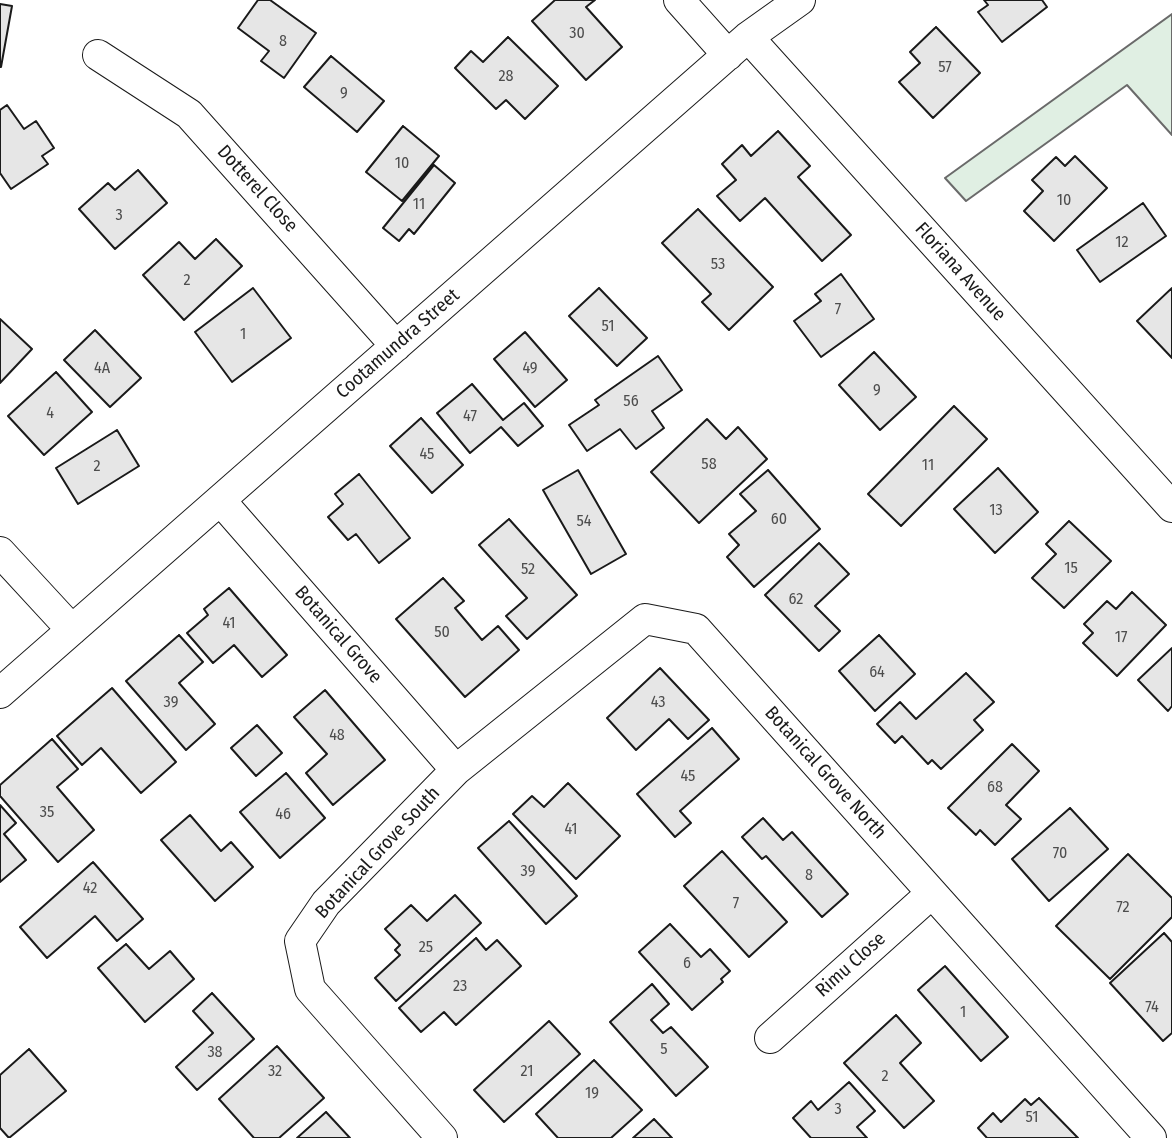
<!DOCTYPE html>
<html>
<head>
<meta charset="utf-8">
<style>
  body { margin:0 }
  canvas { display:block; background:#fff }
</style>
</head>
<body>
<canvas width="1172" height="1138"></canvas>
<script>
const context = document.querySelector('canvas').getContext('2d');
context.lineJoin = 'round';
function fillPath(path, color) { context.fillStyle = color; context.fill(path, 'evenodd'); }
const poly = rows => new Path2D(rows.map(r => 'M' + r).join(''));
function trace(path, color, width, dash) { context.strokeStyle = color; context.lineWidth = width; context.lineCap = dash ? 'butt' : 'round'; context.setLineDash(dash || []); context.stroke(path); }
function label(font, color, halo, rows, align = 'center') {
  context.font = font + ' "Fira Sans Condensed",sans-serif'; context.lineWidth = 5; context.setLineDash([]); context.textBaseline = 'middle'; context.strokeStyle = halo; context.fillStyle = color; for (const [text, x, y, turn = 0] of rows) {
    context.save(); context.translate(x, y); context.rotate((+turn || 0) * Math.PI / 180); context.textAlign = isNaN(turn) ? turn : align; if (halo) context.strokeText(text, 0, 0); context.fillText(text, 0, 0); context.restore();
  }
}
const green = poly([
  [1172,14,1172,135,1127,85,966,201,945,178,1172,14]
]);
const building = poly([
  [258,0,270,0,316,33,284,78,261,61,269,51,238,28,258,0],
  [555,0,595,0,586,7,622,47,586,80,532,21,555,0],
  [984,0,1042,0,1047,7,1002,42,978,12,988,5,984,0],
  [0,4,12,6,1,67,0,67,0,4],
  [936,27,980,73,933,118,899,82,920,63,910,52,936,27],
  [508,37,558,86,525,119,506,100,496,109,455,68,471,51,483,62,508,37],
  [331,56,384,101,357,132,304,87,331,56],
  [7,105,24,129,36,121,54,148,42,156,48,164,11,189,0,173,0,110,7,105],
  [403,126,439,156,402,201,366,172,403,126],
  [778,131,810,166,798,177,851,235,822,261,765,198,740,221,717,196,736,180,722,164,742,145,751,156,778,131],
  [1075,156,1107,188,1054,241,1024,211,1043,191,1032,180,1056,157,1065,166,1075,156],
  [434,165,455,183,414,234,409,229,399,241,383,228,434,165],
  [138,170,167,203,115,249,79,209,108,183,115,190,138,170],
  [1143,203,1166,236,1100,282,1077,250,1143,203],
  [698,209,773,287,729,330,702,302,711,294,662,243,698,209],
  [216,239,242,266,184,320,143,275,179,242,195,259,216,239],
  [841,274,874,319,821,357,794,321,821,301,815,294,841,274],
  [253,288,291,338,232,382,195,332,253,288],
  [599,288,647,338,617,366,569,316,599,288],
  [1172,288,1172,358,1137,321,1172,288],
  [0,319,32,349,0,383,0,319],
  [95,330,141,378,110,407,64,360,95,330],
  [525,332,567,380,535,407,494,359,525,332],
  [874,352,916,397,880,430,839,385,874,352],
  [658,356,682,390,652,411,664,428,636,449,620,429,587,451,569,425,599,405,595,400,658,356],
  [56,372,92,412,44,455,8,416,56,372],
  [472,384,503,420,524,403,543,426,518,446,501,427,470,453,437,413,472,384],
  [954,406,987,439,901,526,868,494,954,406],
  [421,418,463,465,432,493,390,446,421,418],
  [707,419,726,439,738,427,767,459,699,523,651,472,707,419],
  [117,430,139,466,78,504,56,468,117,430],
  [998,468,1038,512,995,553,954,509,998,468],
  [578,470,626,554,591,574,543,490,578,470],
  [768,470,820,529,754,587,727,557,739,545,729,534,756,511,740,494,768,470],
  [359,474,410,538,379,563,356,534,348,540,328,517,343,504,335,494,359,474],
  [509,519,577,595,527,639,506,616,527,598,479,545,509,519],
  [1069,521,1111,561,1064,608,1032,578,1056,554,1046,544,1069,521],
  [819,543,849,574,815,606,840,631,819,651,765,595,819,543],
  [443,578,464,601,455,608,482,640,498,626,519,650,465,697,396,619,443,578],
  [229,588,287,655,262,677,234,645,213,663,187,633,208,615,204,609,229,588],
  [1132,592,1166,625,1117,676,1083,643,1093,633,1084,624,1107,601,1116,609,1132,592],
  [179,635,203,662,179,683,215,724,186,750,126,681,179,635],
  [879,635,915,674,875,711,839,671,879,635],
  [1172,648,1172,706,1168,711,1138,680,1172,648],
  [660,668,709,720,688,739,669,719,636,750,607,718,660,668],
  [966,673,994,702,974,720,983,730,941,769,932,760,928,764,902,736,895,743,877,724,900,702,916,719,966,673],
  [112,688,176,762,141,793,101,748,82,765,57,736,112,688],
  [325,690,385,760,333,805,306,773,327,754,294,717,325,690],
  [257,725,282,753,256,776,231,748,257,725],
  [712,728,739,759,680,811,691,823,675,837,637,794,712,728],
  [52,739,78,769,57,787,94,830,58,862,0,796,0,785,52,739],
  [1012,744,1039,771,1006,805,1021,819,995,845,980,830,976,835,948,808,1012,744],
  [286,773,325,818,280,858,240,812,286,773],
  [568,783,620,836,576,879,513,814,532,796,544,807,568,783],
  [0,805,16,823,4,834,26,860,0,882,0,805],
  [1070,808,1108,849,1049,901,1012,859,1070,808],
  [190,815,221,851,231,842,253,867,215,901,161,840,190,815],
  [763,818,783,840,792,832,848,894,822,917,766,856,762,859,742,837,763,818],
  [509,821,577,896,546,924,478,848,509,821],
  [722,851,787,922,749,957,684,886,722,851],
  [1128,854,1172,898,1172,917,1110,979,1056,926,1128,854],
  [93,862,143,919,117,941,95,916,47,958,20,927,93,862],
  [455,895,481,923,396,1001,375,978,400,955,395,950,400,945,385,929,411,905,427,921,455,895],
  [670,924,701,957,710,949,730,971,721,979,723,982,692,1010,639,952,670,924],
  [1164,933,1172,942,1172,1033,1163,1041,1110,983,1164,933],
  [476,938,486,950,497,940,521,966,456,1025,444,1012,421,1032,399,1008,476,938],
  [126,944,149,969,170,951,194,979,145,1022,98,968,126,944],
  [945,966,1008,1037,981,1061,918,990,945,966],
  [652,984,669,1004,651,1020,663,1033,671,1027,708,1067,676,1096,610,1022,652,984],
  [212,993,254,1039,197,1090,176,1067,213,1033,193,1011,212,993],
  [896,1015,921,1043,900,1063,934,1101,904,1128,844,1063,896,1015],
  [549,1021,580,1054,504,1122,474,1090,549,1021],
  [277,1046,324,1098,279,1138,254,1138,219,1099,277,1046],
  [29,1049,66,1091,9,1138,0,1128,0,1075,29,1049],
  [594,1060,642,1110,611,1138,558,1138,536,1114,594,1060],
  [849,1082,875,1111,857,1127,867,1138,811,1138,793,1118,811,1101,818,1110,849,1082],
  [1039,1098,1078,1138,987,1138,978,1128,993,1113,1001,1122,1025,1099,1031,1105,1039,1098],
  [326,1112,350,1138,297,1138,326,1112],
  [654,1119,672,1138,633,1138,654,1119]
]);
const minor = poly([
  [679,0,728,55],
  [748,37,1172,507],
  [98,55,189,114,396,346],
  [220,500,456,770],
  [0,552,72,630],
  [0,693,748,37,800,0],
  [770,1038,932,893],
  [442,1138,310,989,300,941,326,903,456,770,645,619,696,629,1151,1138]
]);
const numberNames = [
  ["30",577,34],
  ["8",283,42],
  ["57",945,68],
  ["28",506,77],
  ["9",344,94],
  ["10",402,164],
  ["10",1064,201],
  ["11",419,205],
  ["3",119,216],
  ["12",1122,243],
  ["53",718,265],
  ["2",187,281],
  ["7",838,310],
  ["51",608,327],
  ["1",243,335],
  ["4A",102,369],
  ["49",530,369],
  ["9",877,391],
  ["56",631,402],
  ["4",50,414],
  ["47",470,417],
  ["45",427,455],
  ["58",709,465],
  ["11",928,466],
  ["2",97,467],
  ["13",996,511],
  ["60",779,520],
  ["54",584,522],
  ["15",1071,569],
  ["52",528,570],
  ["62",796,600],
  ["41",229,624],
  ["50",442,633],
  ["17",1121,638],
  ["64",877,673],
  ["39",171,703],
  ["43",658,703],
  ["48",337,736],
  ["45",688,777],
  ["68",995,788],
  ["35",47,813],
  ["46",283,815],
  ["41",571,830],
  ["70",1060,854],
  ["39",528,872],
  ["8",809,876],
  ["42",90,889],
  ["7",736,904],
  ["72",1123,908],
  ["25",426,948],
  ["6",687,964],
  ["23",460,987],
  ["74",1152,1008],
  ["1",963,1013],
  ["5",664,1050],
  ["38",215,1053],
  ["32",275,1072],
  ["21",527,1072],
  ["2",885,1077],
  ["19",592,1094],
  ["3",838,1110],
  ["51",1032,1118]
];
const streetNames = [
  ["Dotterel Close",257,189,48],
  ["Floriana Avenue",960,272,48],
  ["Cootamundra Street",398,344,-41],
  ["Botanical Grove",338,635,49],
  ["Botanical Grove North",825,773,48],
  ["Botanical Grove South",378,853,-47],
  ["Rimu Close",851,965,-42]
];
fillPath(green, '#e0efe3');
trace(green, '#6a6a6a', 2);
fillPath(building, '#e6e6e6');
trace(building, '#1a1a1a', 2);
trace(minor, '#1a1a1a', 32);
trace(minor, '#fff', 30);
label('16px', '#4d4d4d', null, numberNames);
label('19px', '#1a1a1a', '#fff', streetNames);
</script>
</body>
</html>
